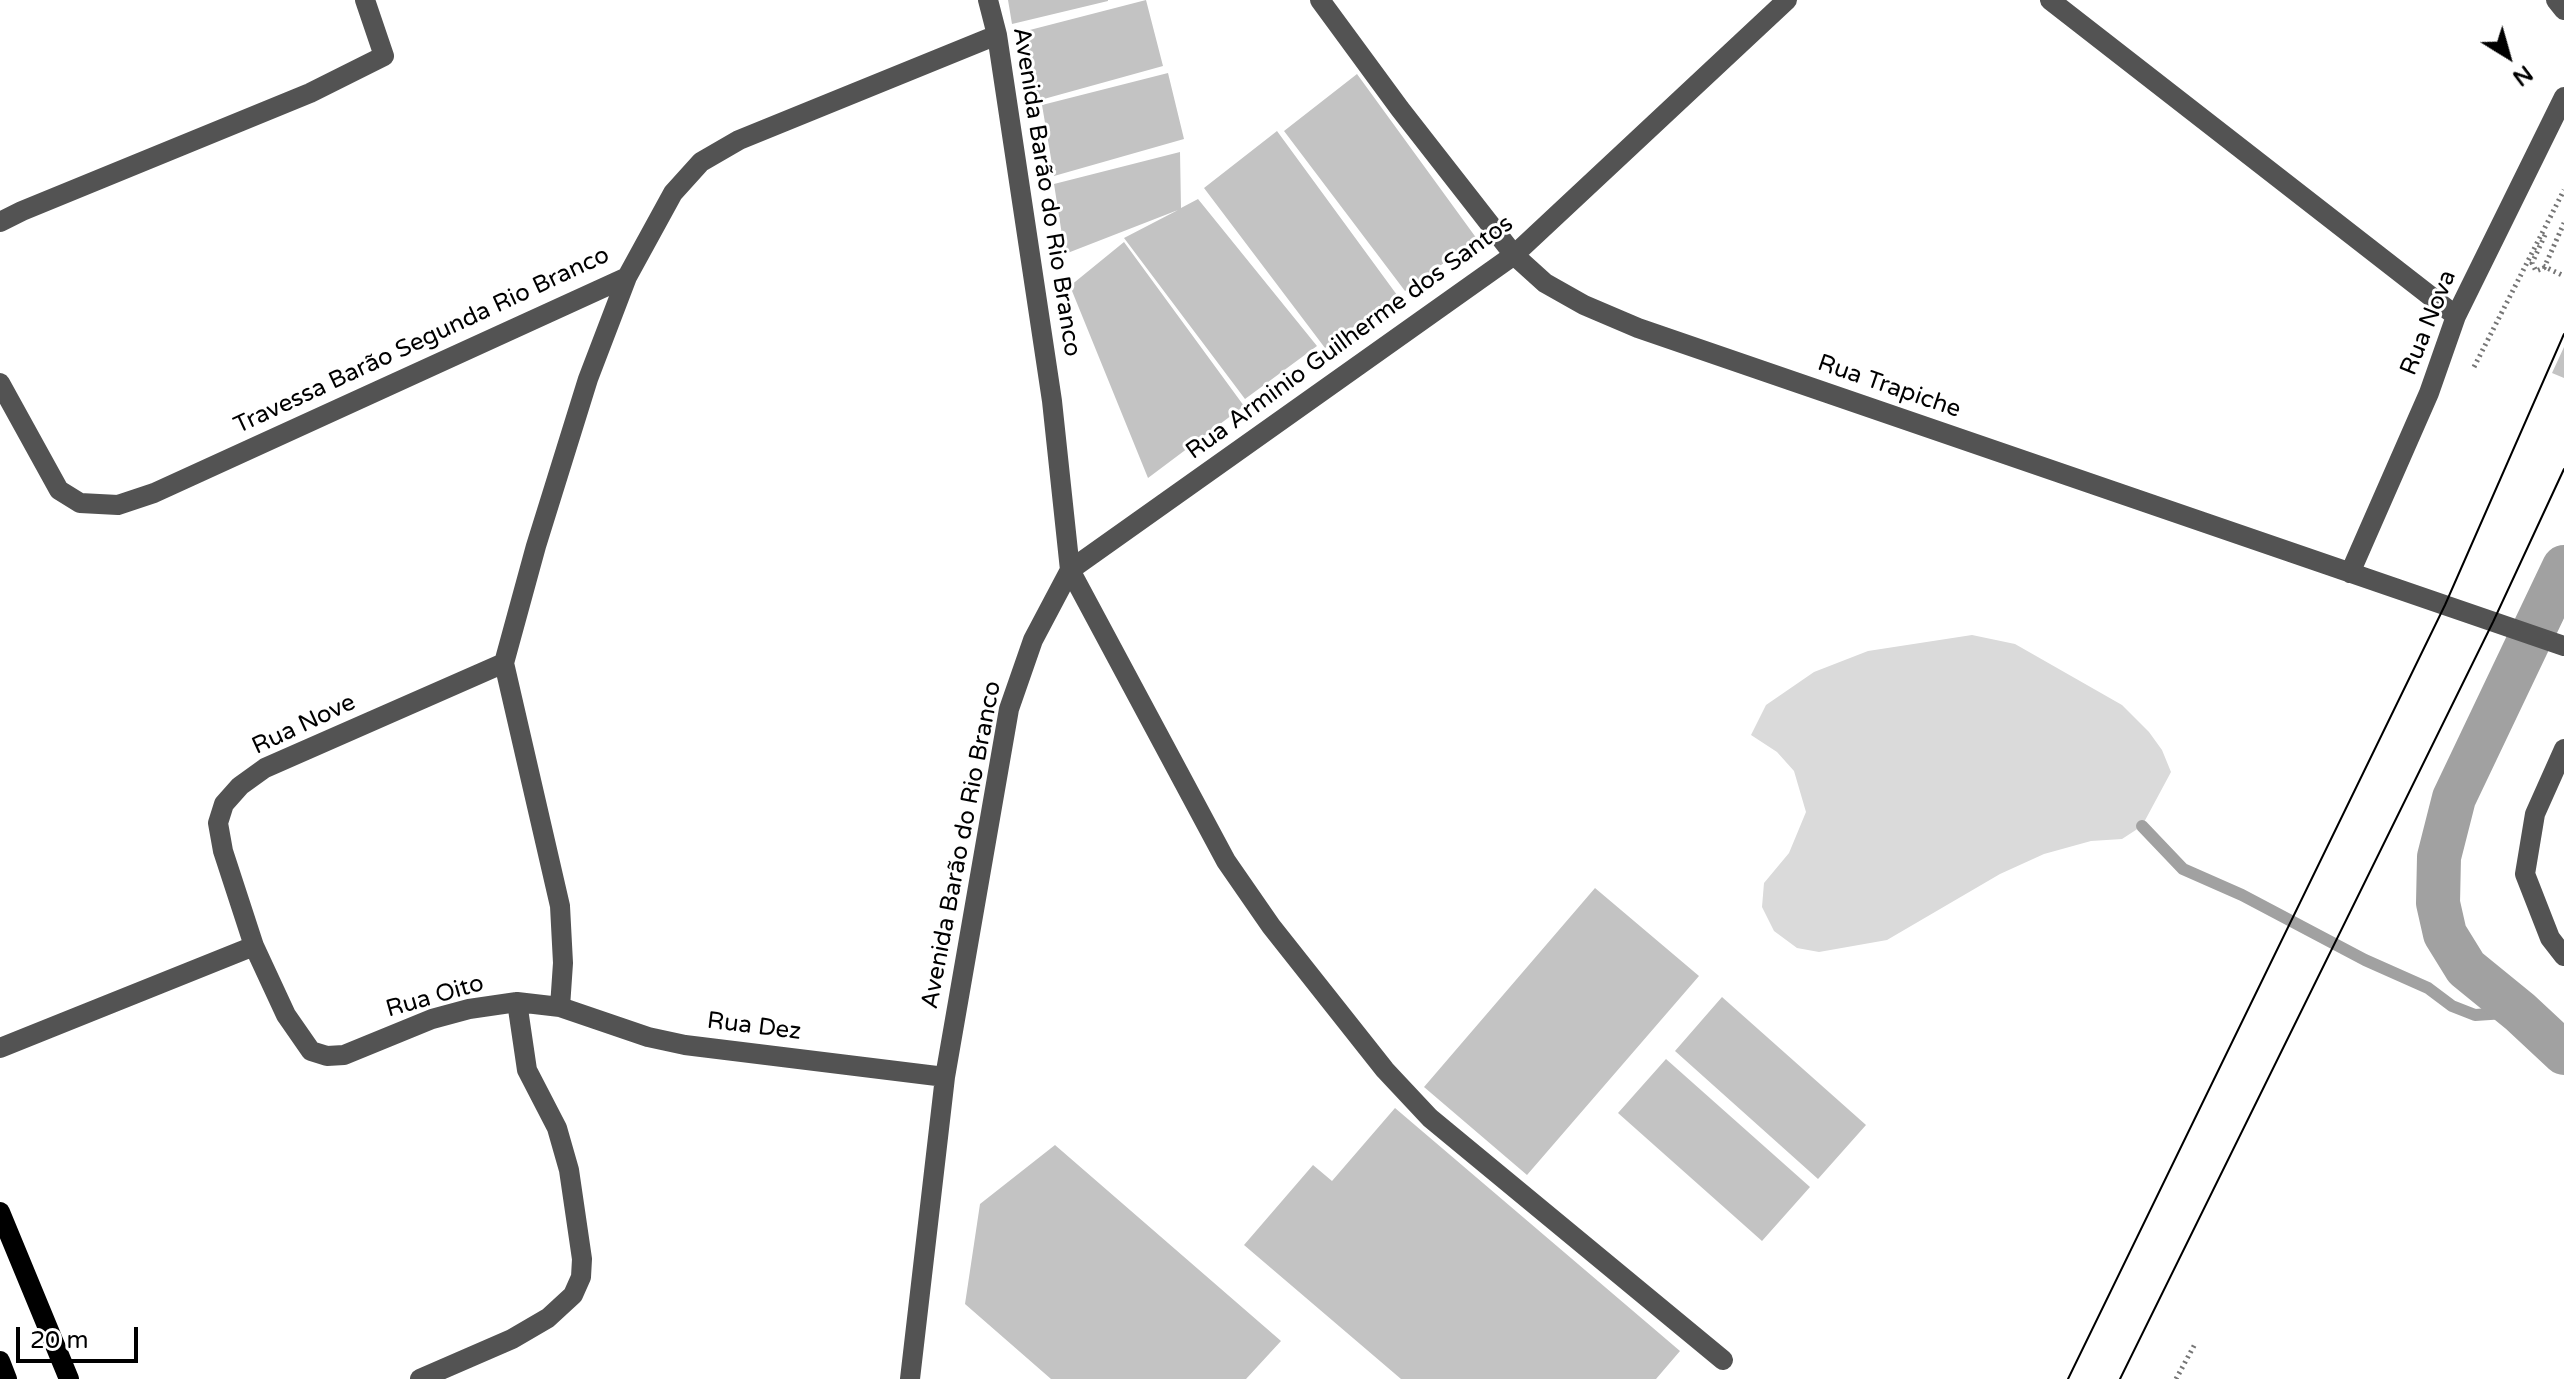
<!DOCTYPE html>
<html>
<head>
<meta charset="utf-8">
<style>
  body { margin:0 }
  #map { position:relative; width:2564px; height:1379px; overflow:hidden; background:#fff; font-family:"Varela Round",sans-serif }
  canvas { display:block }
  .north { position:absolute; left:2468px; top:16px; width:80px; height:80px; -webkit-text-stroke:6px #fff; paint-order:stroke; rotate:143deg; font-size:22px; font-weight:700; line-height:32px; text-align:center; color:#000 }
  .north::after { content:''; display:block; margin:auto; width:28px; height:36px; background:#000; clip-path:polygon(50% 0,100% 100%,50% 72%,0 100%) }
  .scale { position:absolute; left:16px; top:1327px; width:122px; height:36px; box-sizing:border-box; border:4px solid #000; border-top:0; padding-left:10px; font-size:24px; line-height:28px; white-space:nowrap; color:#000; -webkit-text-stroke:6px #fff; paint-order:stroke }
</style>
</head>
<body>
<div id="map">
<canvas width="2564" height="1379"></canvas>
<div class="north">N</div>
<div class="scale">20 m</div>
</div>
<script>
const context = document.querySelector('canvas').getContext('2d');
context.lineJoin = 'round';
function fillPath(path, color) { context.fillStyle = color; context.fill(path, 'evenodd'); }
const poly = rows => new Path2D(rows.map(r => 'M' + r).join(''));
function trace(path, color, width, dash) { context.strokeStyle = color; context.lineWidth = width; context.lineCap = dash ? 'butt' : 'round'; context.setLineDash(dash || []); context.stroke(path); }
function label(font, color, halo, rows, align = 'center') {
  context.font = font + ' "Varela Round",sans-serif'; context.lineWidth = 6; context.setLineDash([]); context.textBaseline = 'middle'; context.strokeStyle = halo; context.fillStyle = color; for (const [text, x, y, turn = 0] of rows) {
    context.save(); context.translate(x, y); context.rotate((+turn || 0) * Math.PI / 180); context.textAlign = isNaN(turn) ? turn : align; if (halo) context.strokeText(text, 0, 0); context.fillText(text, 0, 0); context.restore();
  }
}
const green = poly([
  [1972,635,2015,644,2122,705,2149,732,2162,750,2171,772,2142,826,2122,839,2091,841,2044,854,2000,874,1887,940,1819,952,1797,948,1774,931,1762,907,1764,883,1789,853,1806,812,1794,771,1777,752,1751,735,1766,705,1814,672,1868,651]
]);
const stream = poly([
  [2142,826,2183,869,2242,895,2365,960,2428,988,2452,1006,2475,1015,2520,1012]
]);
const canal = poly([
  [2564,567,2454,798,2439,857,2438,903,2445,934,2466,968,2520,1012,2564,1053]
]);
const building = poly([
  [1008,0,1108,0,1108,1,1012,24],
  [1146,0,1163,66,1033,102,1022,32],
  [1168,73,1184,139,1054,176,1042,105],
  [1357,74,1477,239,1405,291,1284,131],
  [1277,131,1397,295,1325,348,1204,188],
  [1180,152,1181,208,1198,199,1317,346,1245,399,1124,238,1178,210,1065,254,1054,184],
  [1124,242,1244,406,1148,478,1070,286],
  [2564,347,2564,378,2552,373],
  [1595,888,1699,976,1527,1175,1424,1087],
  [1722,997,1866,1125,1818,1179,1675,1051],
  [1666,1059,1810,1187,1762,1241,1618,1113],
  [1395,1108,1680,1351,1656,1379,1401,1379,1244,1245,1313,1165,1332,1181],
  [1055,1145,1281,1341,1246,1379,1051,1379,965,1304,980,1204]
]);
const path = poly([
  [2545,235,2532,263,2536,271,2544,268,2564,223],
  [2543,266,2564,276],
  [2474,367,2564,190],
  [2176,1379,2195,1344]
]);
const minor = poly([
  [1320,0,1400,109,1514,255,1545,283,1584,305,1638,328,2564,646],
  [2050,0,2456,316],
  [2556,0,2564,10],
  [0,222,22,211,310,93,384,56,365,0],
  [0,383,59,490,80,503,118,505,154,493,627,277,673,193,701,162,739,140,997,35],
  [1070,570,1226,861,1271,926,1385,1070,1430,1118,1723,1360],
  [1070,570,1514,255,1787,0],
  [2350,573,2429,393,2456,316,2564,97],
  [504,663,265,768,240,786,224,804,218,823,223,851,254,946,286,1015,311,1051,327,1056,344,1055,432,1019,469,1009,517,1002,560,1007,648,1037,685,1045,945,1077],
  [2564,749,2535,814,2525,874,2550,938,2564,956],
  [560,1007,563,963,560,906,504,663,536,546,588,379,627,277],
  [0,1048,254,946],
  [420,1379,512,1339,548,1318,573,1295,581,1277,582,1259,569,1170,557,1128,527,1070,517,1002],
  [910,1379,945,1077,1009,709,1033,640,1070,570,1052,401,997,35,988,0]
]);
const major = poly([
  [0,1212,69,1379],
  [0,1361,7,1379]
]);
const tram = poly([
  [2068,1379,2445,605,2564,334],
  [2120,1379,2493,622,2564,469]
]);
const streetNames = [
  ["Avenida Barão do Rio Branco",1046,192,81],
  ["Rua Nova",2429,323,-68],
  ["Rua Arminio Guilherme dos Santos",1350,338,-36],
  ["Travessa Barão Segunda Rio Branco",422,341,-25],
  ["Rua Trapiche",1889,387,19],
  ["Rua Nove",304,725,-25],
  ["Avenida Barão do Rio Branco",962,845,-79],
  ["Rua Oito",435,997,-16],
  ["Rua Dez",754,1027,7]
];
fillPath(green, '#dadada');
trace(stream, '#a1a1a1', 12);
trace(canal, '#a1a1a1', 44);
fillPath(building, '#c3c3c3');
trace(path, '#757575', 5, [2, 4]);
trace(minor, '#535353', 20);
trace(major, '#000', 20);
trace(tram, '#000', 2);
label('24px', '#000', '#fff', streetNames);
</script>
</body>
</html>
